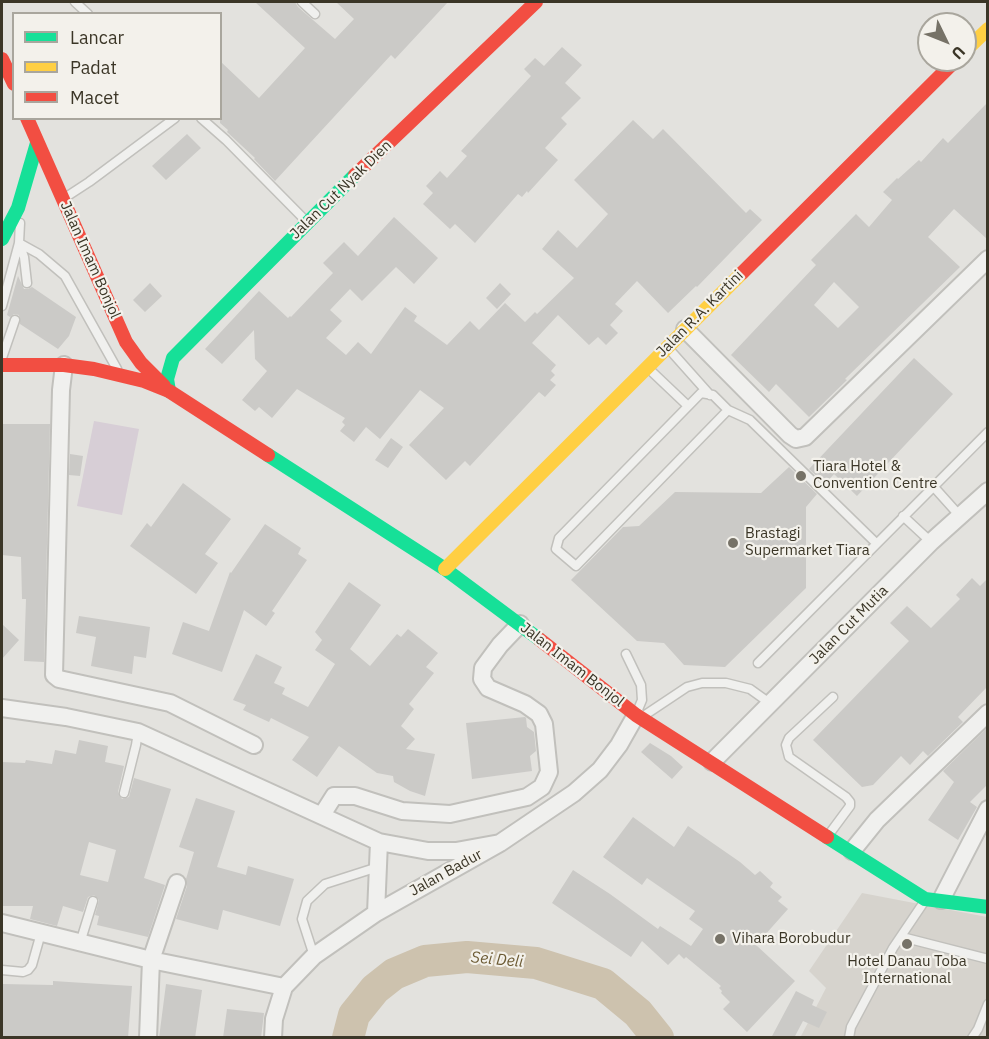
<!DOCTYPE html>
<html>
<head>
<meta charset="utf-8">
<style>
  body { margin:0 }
  #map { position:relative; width:989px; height:1039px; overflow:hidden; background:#e3e2de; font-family:"IBM Plex Sans",sans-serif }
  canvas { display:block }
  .frame { position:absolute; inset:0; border:3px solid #3b3627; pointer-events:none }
  .legend { position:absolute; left:12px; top:12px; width:210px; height:108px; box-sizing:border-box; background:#f3f1eb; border:2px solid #a9a69d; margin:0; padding:8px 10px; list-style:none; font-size:18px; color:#3b3627 }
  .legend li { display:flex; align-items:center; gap:12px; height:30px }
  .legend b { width:30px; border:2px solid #a9a69d }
  .north { position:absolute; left:917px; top:12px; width:60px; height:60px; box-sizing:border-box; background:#f3f1eb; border:2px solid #a9a69d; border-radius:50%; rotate:133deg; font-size:16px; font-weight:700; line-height:24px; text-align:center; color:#3b3627 }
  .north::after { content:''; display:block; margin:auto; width:21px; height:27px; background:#767267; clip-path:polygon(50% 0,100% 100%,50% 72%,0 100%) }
</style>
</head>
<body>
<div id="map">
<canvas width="989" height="1039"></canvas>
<div class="frame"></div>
<ul class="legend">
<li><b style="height:8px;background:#16e098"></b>Lancar</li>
<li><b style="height:8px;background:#ffcf43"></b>Padat</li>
<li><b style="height:8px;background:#f24e42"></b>Macet</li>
</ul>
<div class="north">U</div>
</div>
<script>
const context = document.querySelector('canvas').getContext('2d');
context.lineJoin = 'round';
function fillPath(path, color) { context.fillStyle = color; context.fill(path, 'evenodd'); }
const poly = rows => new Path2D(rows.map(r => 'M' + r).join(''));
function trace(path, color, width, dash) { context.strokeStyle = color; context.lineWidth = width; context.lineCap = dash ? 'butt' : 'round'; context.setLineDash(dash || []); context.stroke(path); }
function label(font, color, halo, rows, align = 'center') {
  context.font = font + ' "IBM Plex Sans",sans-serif'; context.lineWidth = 4.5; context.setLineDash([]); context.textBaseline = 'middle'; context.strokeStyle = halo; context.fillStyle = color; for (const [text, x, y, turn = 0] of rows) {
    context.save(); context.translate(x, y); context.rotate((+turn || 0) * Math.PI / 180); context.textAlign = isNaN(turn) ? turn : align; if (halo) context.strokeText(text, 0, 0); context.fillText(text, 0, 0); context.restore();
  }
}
const built = poly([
  [862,893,987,917,987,1037,800,1038,826,988,809,971]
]);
const green = poly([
  [94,421,139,429,122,515,77,506]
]);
const river = poly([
  [348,1038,354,1015,375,989,394,974,425,961,467,957,536,963,603,984,638,1013,658,1038]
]);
const building = poly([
  [255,2,295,2,298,7,335,39,354,19,336,2,448,2,395,59,391,55,275,181,254,159,255,158,227,132,228,130,220,123,220,61,259,98,305,48],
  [562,47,582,65,565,83,581,98,561,118,567,124,545,148,558,160,528,193,527,191,522,197,518,194,475,243,455,224,450,229,423,204,433,193,426,186,440,171,447,178,467,156,461,151,531,76,524,69,535,58,544,66],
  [987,103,987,239,954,209,928,237,960,267,845,379,847,380,809,417,776,384,769,392,731,355,816,265,811,260,856,214,869,227,892,200,883,192,897,178,898,179,919,160,921,162,943,138,948,143],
  [834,282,859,307,838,328,814,305],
  [633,120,653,139,663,129,746,213,750,209,762,220,697,287,696,286,668,313,637,281,615,304,623,311,610,325,618,333,606,345,598,337,589,345,558,315,532,343,556,365,551,371,555,375,550,380,556,385,545,397,539,392,470,466,465,461,446,480,409,445,444,408,420,390,380,439,366,427,354,442,340,431,345,425,342,422,345,418,297,389,272,418,259,407,255,411,242,400,267,371,255,359,254,330,222,364,205,349,259,291,288,318,290,316,291,317,333,273,323,263,344,242,358,256,394,217,438,258,414,284,396,267,362,301,350,289,330,310,342,321,326,338,346,355,358,342,371,354,405,307,417,316,414,321,447,345,470,321,479,330,505,303,525,322,535,312,537,314,574,278,542,249,558,230,577,248,608,214,574,180],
  [187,134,201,148,166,180,152,166],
  [18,276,24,289,28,289,32,287,76,317,69,336,58,349,20,324,19,315,14,314,10,317,7,315],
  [150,283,162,296,145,312,133,300],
  [500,283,511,294,497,309,486,298],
  [914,358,953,394,857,496,834,474,825,484,809,469],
  [2,424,50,424,44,662,24,661,26,599,22,599,21,557,2,555],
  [391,438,403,447,388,468,375,460],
  [70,454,83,456,80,476,69,475],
  [789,467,817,494,806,507,806,588,725,667,684,665,664,643,637,641,571,580,623,527,639,526,675,492,761,493],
  [183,483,231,519,205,554,218,563,196,594,130,546,147,523,151,527],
  [265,524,301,548,298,554,307,560,272,611,275,613,266,626,244,610,222,672,172,654,183,622,209,631,230,572,231,573],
  [972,578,980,586,987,579,987,687,958,717,963,722,928,756,923,751,910,765,901,756,873,785,862,787,813,740,909,641,890,623,907,606,931,628,960,599,956,595],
  [349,582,381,605,350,649,370,666,397,634,401,637,408,629,438,653,426,667,434,673,409,704,414,709,401,726,415,739,406,749,435,754,425,796,410,791,394,782,393,776,377,773,339,746,317,777,292,760,309,737,271,718,269,722,243,710,246,705,233,700,256,654,282,667,274,683,285,688,282,694,308,707,335,664,315,650,322,640,315,632],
  [79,616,150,627,146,658,134,656,132,674,91,666,96,637,76,633],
  [2,624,19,640,2,659],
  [525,717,526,718,527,727,534,732,536,751,530,756,532,771,472,779,466,723],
  [987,728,987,785,970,802,977,807,958,840,928,820,954,782,943,771],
  [79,740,108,746,105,762,124,766,118,792,122,799,129,797,134,778,171,789,144,878,165,885,148,937,97,925,99,916,95,915,99,900,94,895,88,897,83,912,63,906,57,926,30,919,33,906,2,906,2,762,25,763,26,760,52,764,55,750,76,754],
  [89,842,116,850,108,882,80,875],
  [650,743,671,756,683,767,672,779,641,752],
  [196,798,235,811,217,867,246,875,248,866,294,879,280,926,223,910,218,930,176,919,187,886,186,879,194,852,179,847],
  [633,817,674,847,688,826,740,862,755,875,760,871,773,883,770,887,782,897,778,901,788,909,756,945,795,981,747,1032,723,1009,730,1002,721,993,722,991,719,988,721,986,686,957,684,959,679,954,668,965,642,941,631,957,552,903,573,870,610,894,658,929,660,926,691,946,703,929,689,919,695,911,647,878,642,885,603,857],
  [53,981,132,986,128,1038,2,1038,2,984,53,985],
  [166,984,202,990,195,1038,159,1038],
  [796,991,814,1000,812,1005,827,1012,819,1028,803,1021,794,1038,771,1038],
  [227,1009,264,1013,261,1038,223,1038]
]);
const lane = poly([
  [75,2,88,14],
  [302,2,315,14],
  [201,118,226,140,306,221],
  [66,197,89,182,175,118],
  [19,243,39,254,65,276,117,369],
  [19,243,24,257,27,283],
  [2,306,19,243,20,223],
  [669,349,710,395],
  [2,358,15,320],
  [649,369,688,406],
  [728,410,576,566,556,549,559,538,701,393,713,395,728,410,750,420,876,543],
  [933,486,959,515],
  [903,516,931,542],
  [626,654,641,685,642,700,637,712],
  [758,663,988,432],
  [645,715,687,687,702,683,726,683,750,689,771,704],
  [124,793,136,745,138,732],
  [830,833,850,806,850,802,846,797,789,757,786,745,789,738,833,697],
  [902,937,988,959],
  [80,943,93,901],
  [314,956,302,919,307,901,325,884,378,867],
  [2,970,23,972,28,970,32,965,41,933],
  [849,1038,851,1027,893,948,924,902],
  [972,1038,978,1029,988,1004]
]);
const street = poly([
  [685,329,790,435,796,439,805,437,988,259],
  [64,365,61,390,54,675,59,679,170,703,254,745],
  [2,708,66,717,138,732,379,842,428,851,456,851,500,843],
  [712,762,931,542,988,491],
  [322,815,334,796,355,796,402,811,450,814,527,797,542,787,549,772,544,724,539,714,525,704,488,688,482,679,483,668,500,645,520,624],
  [852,851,877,820,988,713],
  [941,900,988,809],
  [376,913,379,842],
  [2,923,151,960,284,987],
  [148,1038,151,960,177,883],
  [273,1038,274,1019,284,987,314,956,376,913,500,843,574,793,600,770,619,745,636,715]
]);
const fast = poly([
  [2,239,18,208,37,143],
  [169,391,167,379,173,358,355,175],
  [268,455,445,569,539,639],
  [827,837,925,899,988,907]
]);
const slow = poly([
  [965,51,988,29],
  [445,569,742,273]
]);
const jam = poly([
  [2,59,14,84],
  [27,118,126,342,141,363,164,386],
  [355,175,536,2],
  [742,273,956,60],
  [2,365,64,365,94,369,144,381,169,391,268,455],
  [539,639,636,715,827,837]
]);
const markers = [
  [801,476,6,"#767267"],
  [733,543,6,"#767267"],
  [720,939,6,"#767267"],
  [907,944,6,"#767267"]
];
const streetNames = [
  ["Jalan Cut Nyak Dien",341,190,-44],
  ["Jalan Imam Bonjol",90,260,66],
  ["Jalan R.A. Kartini",700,314,-45],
  ["Jalan Cut Mutia",849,625,-45],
  ["Jalan Imam Bonjol",572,665,38],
  ["Jalan Badur",446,873,-29]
];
const poiNames = [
  ["Tiara Hotel &",813,467],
  ["Convention Centre",813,484],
  ["Brastagi",745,534],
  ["Supermarket Tiara",745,551],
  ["Vihara Borobudur",732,939],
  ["Hotel Danau Toba",907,962,"center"],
  ["International",907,979,"center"]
];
const waterNames = [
  ["Sei Deli",497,960,5]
];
fillPath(built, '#d6d3cd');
fillPath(green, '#d7ced6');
trace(river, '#cdc2ae', 32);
fillPath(building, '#cbcac7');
trace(lane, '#c1c0bc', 11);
trace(street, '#c1c0bc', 20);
trace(lane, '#f0f0ee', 8);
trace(street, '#f0f0ee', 16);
trace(fast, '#16e098', 14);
trace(slow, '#ffcf43', 14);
trace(jam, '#f24e42', 14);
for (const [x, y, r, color] of markers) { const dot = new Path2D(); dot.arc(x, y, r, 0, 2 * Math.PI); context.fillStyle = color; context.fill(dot); trace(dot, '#f3f1eb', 2); }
label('15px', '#3b3627', '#f3f1eb', streetNames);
label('15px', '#3b3627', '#f3f1eb', poiNames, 'left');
label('italic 16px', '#6c5b34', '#f3f1eb', waterNames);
</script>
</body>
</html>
